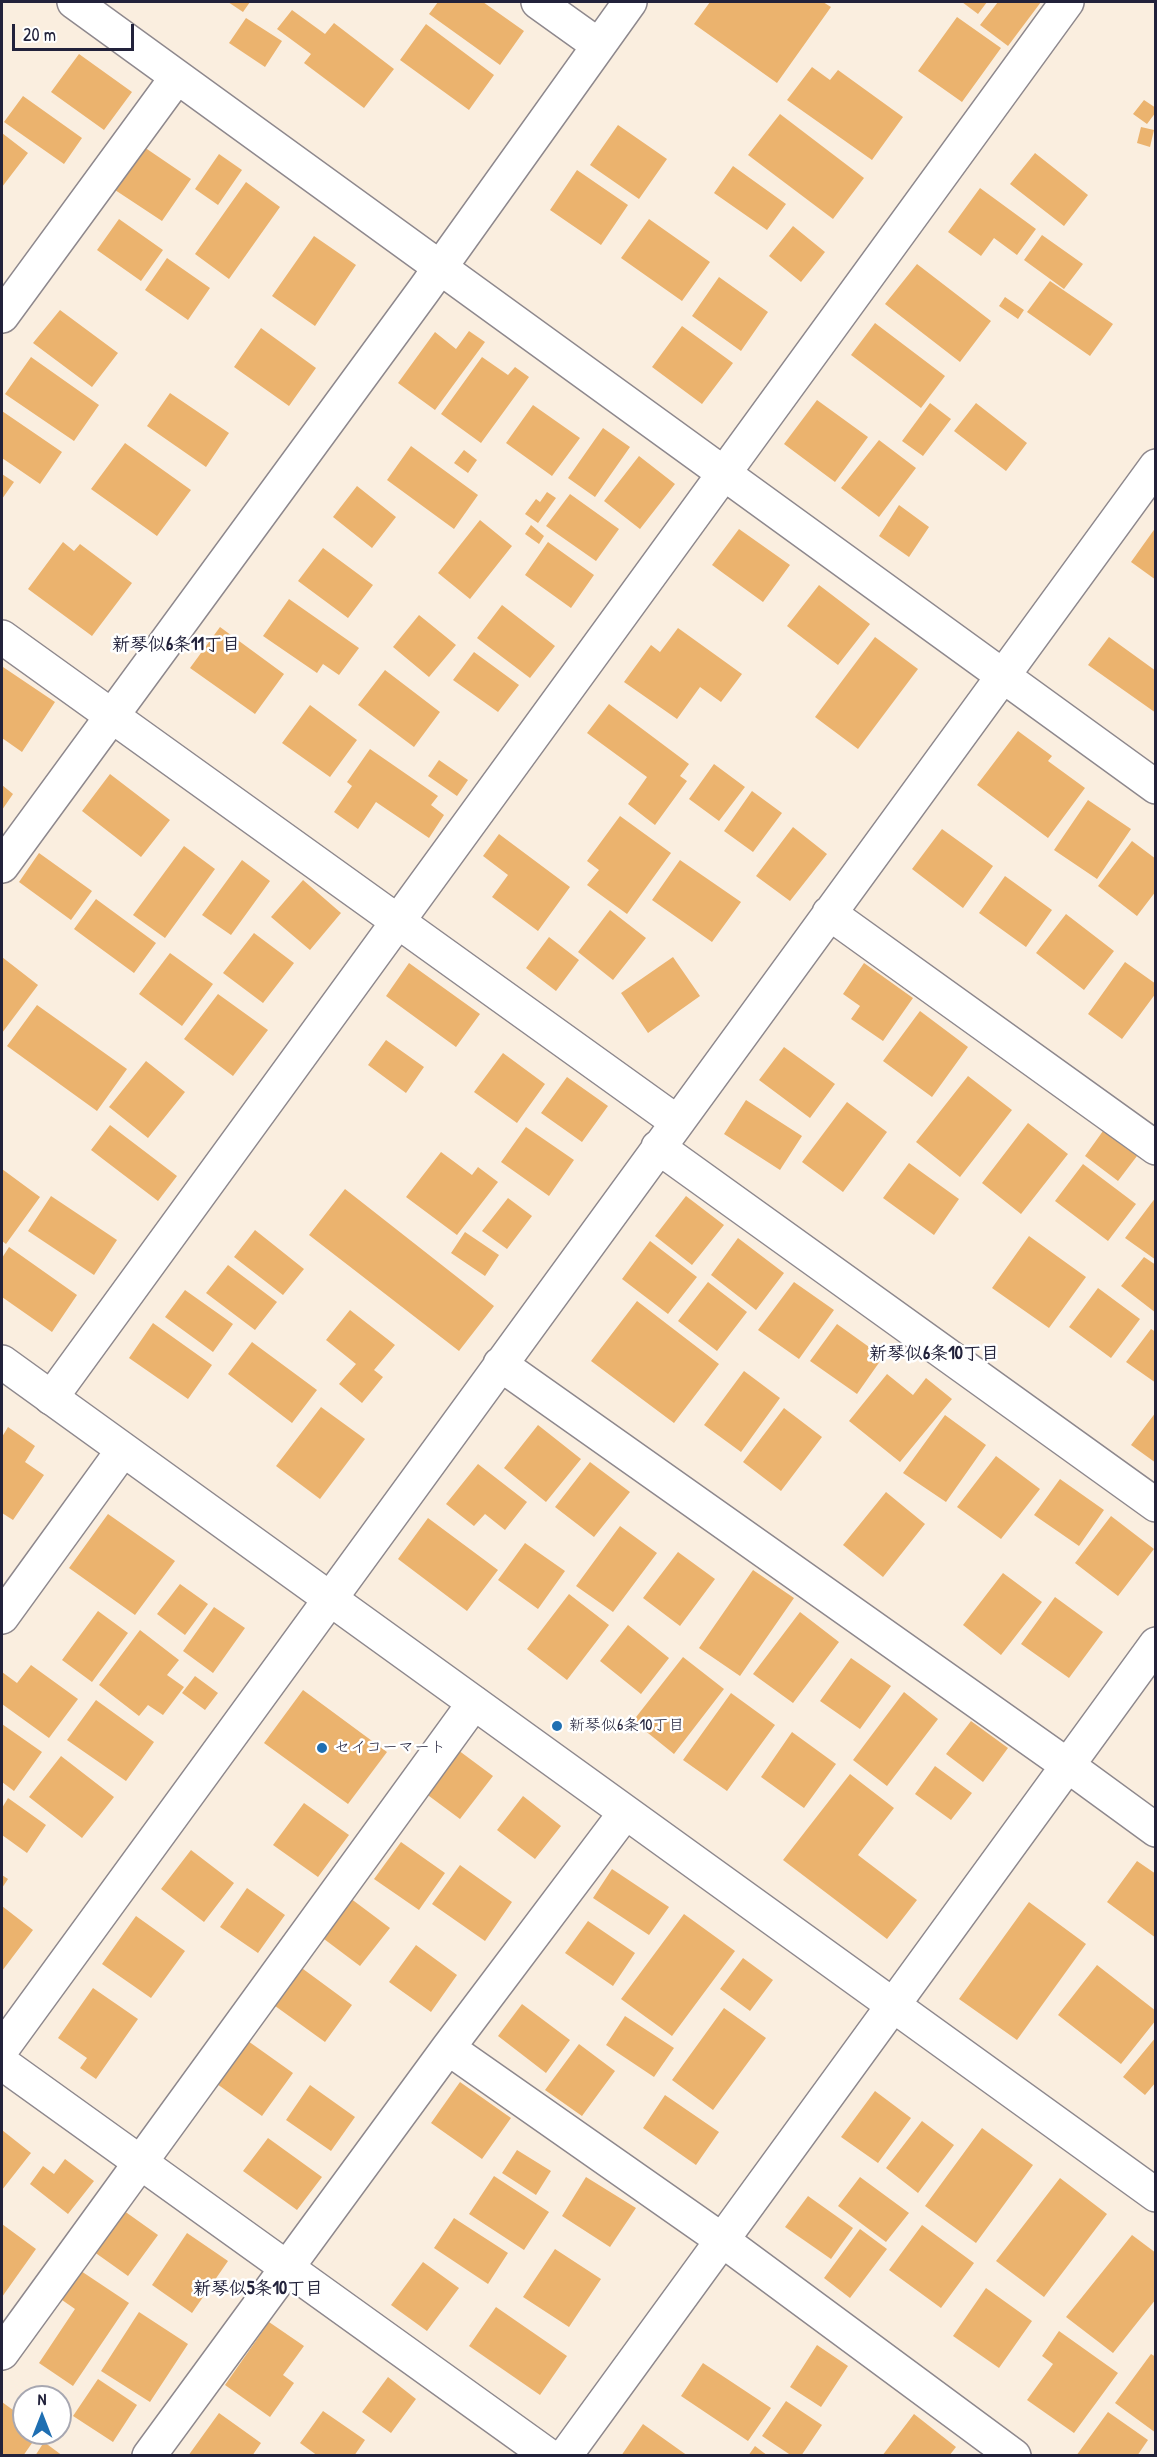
<!DOCTYPE html>
<html>
<head>
<meta charset="utf-8">
<style>
  body { margin:0 }
  #map { position:relative; width:1157px; height:2457px; overflow:hidden; background:#faeedf; font-family:"Patrick Hand",sans-serif }
  canvas { display:block }
  .frame { position:absolute; inset:0; border:3px solid #22223b; pointer-events:none }
  .north { position:absolute; left:12px; top:2385px; width:60px; height:60px; box-sizing:border-box; background:#fff; border:2px solid #a7a7b1; border-radius:50%; rotate:0deg; font-size:16px; font-weight:700; line-height:24px; text-align:center; color:#22223b }
  .north::after { content:''; display:block; margin:auto; width:21px; height:27px; background:#1f6fb2; clip-path:polygon(50% 0,100% 100%,50% 72%,0 100%) }
  .scale { position:absolute; left:12px; top:24px; width:122px; height:27px; box-sizing:border-box; border:3px solid #22223b; border-top:0; padding-left:8px; font-size:18px; line-height:21px; white-space:nowrap; color:#22223b; -webkit-text-stroke:4px #fff; paint-order:stroke }
</style>
</head>
<body>
<div id="map">
<canvas width="1157" height="2457"></canvas>
<div class="frame"></div>
<div class="north">N</div>
<div class="scale">20 m</div>
</div>
<script>
const context = document.querySelector('canvas').getContext('2d');
context.lineJoin = 'round';
function fillPath(path, color) { context.fillStyle = color; context.fill(path, 'evenodd'); }
const poly = rows => new Path2D(rows.map(r => 'M' + r).join(''));
function trace(path, color, width, dash) { context.strokeStyle = color; context.lineWidth = width; context.lineCap = dash ? 'butt' : 'round'; context.setLineDash(dash || []); context.stroke(path); }
function label(font, color, halo, rows, align = 'center') {
  context.font = font + ' "Patrick Hand","Klee One",sans-serif'; context.lineWidth = 5; context.setLineDash([]); context.textBaseline = 'middle'; context.strokeStyle = halo; context.fillStyle = color; for (const [text, x, y, turn = 0] of rows) {
    context.save(); context.translate(x, y); context.rotate((+turn || 0) * Math.PI / 180); context.textAlign = isNaN(turn) ? turn : align; if (halo) context.strokeText(text, 0, 0); context.fillText(text, 0, 0); context.restore();
  }
}
const building = poly([
  [228,2,250,2,243,12],
  [438,2,483,2,524,31,500,65,429,14],
  [710,2,823,2,831,7,777,83,694,24],
  [962,2,987,2,978,14],
  [998,2,1041,2,1008,46,980,25],
  [292,10,325,34,334,23,394,69,364,108,304,63,311,54,277,29],
  [957,17,1001,48,962,102,918,71],
  [246,18,282,41,265,67,229,43],
  [426,24,494,75,469,110,400,60],
  [79,54,132,92,104,130,51,92],
  [812,67,830,80,838,70,903,117,872,160,787,100],
  [23,96,82,138,64,164,4,122],
  [1144,100,1156,108,1156,112,1147,124,1133,114],
  [780,114,864,178,833,219,748,155],
  [618,125,667,159,639,199,590,165],
  [1141,127,1154,130,1150,147,1137,143],
  [2,133,28,153,2,187],
  [144,147,191,179,162,221,115,190],
  [1035,153,1088,195,1064,226,1010,184],
  [219,154,242,170,218,205,195,189],
  [733,166,786,204,767,230,714,193],
  [577,170,628,205,601,245,550,210],
  [246,182,280,207,229,279,195,254],
  [980,188,1036,229,1017,255,994,238,981,256,948,232],
  [119,219,163,250,141,281,97,250],
  [649,219,710,262,682,301,621,258],
  [793,226,825,252,801,282,769,256],
  [1042,235,1083,264,1064,289,1024,260],
  [314,236,356,265,315,326,272,296],
  [167,258,210,288,188,320,145,290],
  [917,264,991,321,960,362,885,304],
  [719,277,768,312,741,351,692,316],
  [1050,281,1113,324,1090,356,1027,312],
  [1005,297,1024,310,1018,319,999,306],
  [60,310,118,353,92,387,33,343],
  [875,323,945,376,921,408,851,355],
  [682,326,733,363,702,404,652,367],
  [261,328,316,368,289,406,234,367],
  [469,331,485,342,435,410,398,383,435,332,456,349],
  [31,357,99,405,74,441,5,394],
  [482,357,508,375,515,367,529,377,481,443,441,414],
  [170,393,229,433,206,467,147,426],
  [817,400,868,437,835,482,784,444],
  [930,403,951,419,923,456,902,441],
  [976,403,1027,443,1006,471,954,431],
  [533,405,580,438,552,476,506,443],
  [2,411,62,452,40,484,2,458],
  [603,428,630,447,595,497,568,478],
  [879,440,916,468,879,517,841,488],
  [125,443,191,490,157,536,91,489],
  [411,446,478,495,454,529,387,480],
  [464,450,477,460,468,473,454,463],
  [639,456,675,484,640,529,604,501],
  [2,474,14,482,2,499],
  [357,486,396,517,372,548,333,517],
  [547,492,556,498,538,523,525,514,536,499,540,502],
  [570,494,619,529,596,561,546,526],
  [899,505,929,527,909,557,879,536],
  [480,520,512,546,470,599,438,573],
  [531,525,544,536,539,544,525,534],
  [1156,527,1156,580,1131,562],
  [739,529,790,565,763,602,712,565],
  [63,542,74,551,80,544,132,583,92,636,28,589],
  [548,542,594,575,571,608,525,575],
  [323,548,373,585,348,618,298,581],
  [819,585,870,624,838,665,787,626],
  [289,599,359,648,339,675,323,664,317,673,263,636],
  [502,605,555,646,530,678,477,638],
  [419,615,456,645,429,677,393,647],
  [220,627,284,674,255,714,190,668],
  [678,628,742,674,721,702,700,687,677,719,624,682,651,645,660,652],
  [875,637,918,669,858,749,815,717],
  [1109,637,1156,671,1156,713,1088,665],
  [474,652,519,685,498,712,453,680],
  [3,667,55,702,22,752,2,738],
  [385,670,440,712,414,747,358,705],
  [609,704,689,764,680,776,687,781,655,825,628,804,647,777,587,733],
  [310,705,357,740,330,777,282,743],
  [1018,731,1052,756,1048,761,1085,788,1048,838,977,785],
  [370,749,438,796,431,805,444,815,429,838,376,802,358,829,334,812,352,786,347,782],
  [439,760,468,780,457,796,428,776],
  [714,764,745,787,719,821,689,799],
  [110,774,170,820,141,857,82,811],
  [2,785,13,794,2,810],
  [752,791,782,813,753,852,724,831],
  [1088,800,1131,829,1097,879,1054,850],
  [620,816,671,853,627,914,587,885,599,870,587,861],
  [793,827,827,854,790,901,756,876],
  [942,829,993,866,963,908,912,869],
  [499,834,570,887,538,931,492,897,508,875,483,856],
  [1132,841,1156,859,1156,891,1137,916,1098,886],
  [184,846,215,869,165,938,133,915],
  [39,853,92,891,71,920,19,882],
  [242,860,270,881,231,935,202,915],
  [680,860,741,902,712,942,652,900],
  [1005,876,1052,910,1026,947,979,913],
  [303,880,341,913,310,950,271,917],
  [96,899,156,943,134,973,74,929],
  [610,910,646,938,613,980,578,952],
  [1066,914,1114,951,1084,990,1036,953],
  [254,933,294,963,263,1003,223,973],
  [549,937,579,960,556,991,526,968],
  [170,953,213,984,182,1026,139,994],
  [2,957,38,985,2,1033],
  [673,957,700,996,648,1033,621,993],
  [1125,962,1156,984,1156,993,1122,1039,1088,1014],
  [409,963,480,1014,456,1047,386,996],
  [864,963,913,998,883,1041,851,1019,860,1006,843,994],
  [218,994,268,1030,233,1076,184,1039],
  [37,1005,127,1069,97,1111,7,1046],
  [920,1011,968,1047,932,1097,883,1061],
  [386,1040,424,1067,406,1093,368,1065],
  [784,1047,835,1084,810,1118,759,1080],
  [503,1053,545,1084,517,1123,474,1092],
  [146,1061,185,1092,148,1138,109,1107],
  [968,1076,1012,1110,960,1177,916,1142],
  [567,1077,608,1106,582,1142,541,1113],
  [746,1100,802,1136,780,1170,724,1134],
  [847,1102,887,1132,843,1192,802,1162],
  [1028,1123,1068,1154,1021,1214,982,1183],
  [110,1125,177,1176,158,1201,91,1150],
  [526,1127,574,1160,549,1196,501,1162],
  [1103,1131,1137,1156,1118,1181,1085,1156],
  [441,1152,472,1175,478,1167,498,1182,457,1235,406,1197],
  [909,1163,959,1199,934,1235,883,1198],
  [1083,1164,1136,1204,1108,1241,1055,1201],
  [2,1169,40,1197,6,1244,2,1241],
  [345,1189,494,1306,459,1351,309,1235],
  [51,1196,117,1240,94,1275,28,1231],
  [686,1196,724,1225,692,1265,655,1236],
  [1156,1197,1156,1260,1125,1238],
  [508,1198,532,1216,507,1249,482,1231],
  [255,1230,304,1269,283,1295,234,1257],
  [465,1232,499,1255,485,1276,451,1253],
  [1029,1236,1086,1277,1049,1328,992,1288],
  [738,1238,784,1273,756,1310,711,1275],
  [650,1241,697,1277,668,1314,622,1279],
  [9,1247,77,1295,52,1332,2,1297,2,1258],
  [1144,1257,1156,1265,1156,1313,1121,1286],
  [228,1265,277,1302,255,1330,206,1293],
  [708,1282,747,1312,717,1351,678,1321],
  [794,1282,834,1310,799,1359,758,1330],
  [1098,1288,1140,1319,1111,1358,1069,1327],
  [185,1290,233,1324,213,1352,165,1317],
  [637,1301,719,1364,674,1423,591,1361],
  [350,1310,395,1345,374,1370,383,1377,362,1403,339,1384,356,1364,326,1340],
  [153,1323,212,1365,188,1399,129,1358],
  [837,1324,883,1357,857,1394,810,1361],
  [1151,1329,1156,1332,1156,1383,1126,1362],
  [252,1342,317,1390,292,1423,228,1374],
  [744,1371,780,1398,741,1452,704,1425],
  [887,1374,913,1395,926,1378,952,1399,900,1462,849,1421],
  [321,1407,365,1439,320,1499,276,1466],
  [784,1408,822,1437,781,1491,743,1462],
  [1156,1412,1156,1463,1131,1445],
  [945,1415,986,1445,946,1502,903,1473],
  [538,1425,581,1459,546,1502,504,1468],
  [8,1427,35,1446,25,1462,44,1475,13,1520,2,1513,2,1437],
  [996,1456,1040,1489,1001,1539,957,1507],
  [590,1462,630,1492,594,1537,555,1507],
  [478,1464,527,1502,505,1530,485,1514,474,1526,446,1504],
  [1060,1479,1104,1510,1079,1546,1034,1515],
  [886,1492,925,1524,883,1577,843,1545],
  [108,1514,175,1561,135,1615,69,1568],
  [1111,1516,1154,1549,1118,1596,1075,1563],
  [428,1518,498,1570,467,1611,398,1559],
  [620,1526,657,1553,613,1612,576,1586],
  [525,1543,565,1571,538,1609,498,1580],
  [678,1552,715,1579,680,1626,643,1598],
  [753,1570,794,1598,740,1676,699,1648],
  [1003,1573,1042,1602,1001,1655,963,1625],
  [180,1584,208,1604,185,1635,157,1614],
  [569,1594,609,1625,567,1680,527,1649],
  [1055,1597,1103,1632,1069,1678,1021,1644],
  [214,1607,245,1628,213,1673,183,1651],
  [98,1611,128,1633,92,1682,62,1660],
  [800,1612,839,1642,793,1703,753,1674],
  [628,1625,669,1658,641,1694,600,1661],
  [140,1630,179,1660,167,1675,184,1687,163,1715,148,1705,139,1716,99,1685],
  [683,1657,724,1689,674,1754,633,1721],
  [851,1658,891,1686,860,1729,820,1701],
  [31,1665,78,1699,49,1738,2,1704,2,1672,17,1683],
  [195,1676,218,1693,205,1710,182,1693],
  [303,1690,387,1752,348,1804,264,1743],
  [904,1692,938,1719,887,1786,853,1760],
  [731,1693,775,1725,727,1791,683,1760],
  [96,1700,154,1742,126,1781,67,1740],
  [971,1721,1008,1748,983,1782,946,1754],
  [2,1724,42,1752,14,1791,2,1782],
  [792,1732,836,1764,804,1808,761,1777],
  [458,1750,493,1776,460,1819,425,1793],
  [61,1756,114,1797,82,1838,29,1797],
  [935,1766,972,1793,951,1820,915,1794],
  [850,1774,894,1808,858,1855,917,1900,887,1939,783,1860],
  [523,1796,561,1826,535,1859,497,1830],
  [8,1798,46,1825,27,1853,2,1835,2,1808],
  [304,1803,349,1835,318,1877,273,1845],
  [401,1842,445,1873,419,1910,374,1879],
  [191,1850,234,1883,204,1922,161,1889],
  [1137,1861,1156,1874,1156,1938,1107,1902],
  [460,1865,512,1902,485,1941,432,1904],
  [612,1869,669,1907,649,1935,593,1898],
  [2,1875,8,1879,2,1888],
  [247,1888,285,1915,258,1953,220,1927],
  [350,1898,390,1928,360,1966,320,1936],
  [1029,1902,1086,1944,1017,2040,959,1999],
  [2,1906,33,1930,2,1971],
  [684,1914,735,1951,672,2036,621,1999],
  [136,1916,185,1951,151,1998,102,1964],
  [588,1921,635,1953,613,1986,565,1953],
  [416,1945,457,1975,431,2012,389,1982],
  [743,1958,773,1980,750,2011,720,1989],
  [1097,1965,1156,2011,1156,2020,1121,2064,1058,2015],
  [299,1966,352,2005,325,2042,271,2003],
  [93,1988,138,2019,96,2079,80,2068,87,2058,58,2038],
  [522,2004,570,2040,546,2073,498,2036],
  [724,2008,766,2038,713,2110,672,2080],
  [625,2016,674,2048,654,2077,606,2045],
  [1156,2037,1156,2082,1145,2095,1123,2077],
  [248,2041,293,2073,262,2116,217,2084],
  [579,2044,615,2071,582,2116,545,2090],
  [460,2082,511,2118,482,2159,431,2123],
  [310,2085,355,2117,331,2151,286,2120],
  [875,2091,911,2118,878,2163,841,2137],
  [665,2095,719,2132,696,2165,643,2128],
  [922,2121,954,2145,918,2193,886,2168],
  [982,2128,1033,2165,976,2243,925,2206],
  [2,2130,31,2153,2,2190],
  [268,2138,322,2177,297,2210,243,2171],
  [517,2150,551,2171,536,2195,502,2173],
  [65,2159,94,2181,68,2214,30,2184,43,2166,54,2174],
  [494,2176,549,2212,524,2250,469,2214],
  [586,2177,636,2208,610,2247,562,2216],
  [860,2177,909,2213,886,2242,838,2206],
  [1060,2178,1107,2214,1044,2297,996,2261],
  [808,2196,853,2228,831,2259,785,2227],
  [120,2208,158,2235,128,2276,90,2249],
  [454,2218,508,2253,488,2284,434,2248],
  [2,2224,36,2249,2,2297],
  [922,2225,974,2263,941,2308,889,2270],
  [860,2229,887,2249,850,2298,824,2278],
  [187,2233,228,2261,192,2313,152,2285],
  [1132,2235,1156,2253,1156,2299,1113,2353,1066,2317],
  [555,2249,601,2279,569,2327,523,2297],
  [423,2262,459,2288,427,2331,391,2305],
  [81,2271,129,2303,73,2386,39,2363,75,2309,62,2300],
  [986,2288,1032,2321,999,2368,953,2336],
  [496,2307,567,2356,540,2395,469,2346],
  [139,2312,188,2344,150,2402,101,2371],
  [269,2322,304,2346,283,2375,294,2383,270,2417,225,2385],
  [1059,2331,1118,2373,1074,2433,1027,2400,1053,2364,1042,2356],
  [817,2345,848,2366,821,2407,790,2387],
  [1151,2354,1156,2357,1156,2433,1115,2403],
  [703,2363,771,2408,748,2441,681,2396],
  [388,2377,416,2399,391,2433,362,2412],
  [98,2379,137,2405,113,2442,73,2416],
  [786,2401,822,2425,801,2456,792,2456,762,2436],
  [2,2402,24,2418,24,2433,39,2433,23,2456,2,2456],
  [323,2411,365,2440,354,2456,318,2456,300,2443],
  [1108,2412,1148,2440,1137,2456,1076,2456],
  [219,2413,261,2443,252,2456,188,2456],
  [914,2414,956,2447,949,2456,882,2456],
  [643,2424,688,2456,621,2456],
  [44,2442,63,2456,35,2456],
  [755,2446,768,2456,748,2456]
]);
const street = poly([
  [74,2,1156,787],
  [538,2,598,45],
  [2,316,177,77],
  [2,637,677,1122],
  [2,866,424,290,630,2],
  [829,913,1156,1148],
  [658,1147,1156,1505],
  [500,1364,1067,1765,1156,1830],
  [51,1398,1067,2],
  [2,1617,123,1450],
  [448,2048,722,2240,1014,2456],
  [2,2049,1156,466],
  [2,2063,549,2456],
  [2,2353,474,1703],
  [149,2456,448,2048,625,1813],
  [565,2456,1156,1644]
]);
const secondary = poly([
  [2,1362,1156,2195]
]);
const markers = [
  [557,1726,6,"#1f6fb2"],
  [322,1748,6,"#1f6fb2"]
];
const poiNames = [
  ["新琴似6条10丁目",569,1726],
  ["セイコーマート",334,1748]
];
const neighbourhoodNames = [
  ["新琴似6条11丁目",176,645],
  ["新琴似6条10丁目",934,1354],
  ["新琴似5条10丁目",258,2289]
];
fillPath(building, '#ebb36e');
trace(street, '#8e888d', 36);
trace(secondary, '#8e888d', 36);
trace(street, '#fff', 33);
trace(secondary, '#fff', 33);
for (const [x, y, r, color] of markers) { const dot = new Path2D(); dot.arc(x, y, r, 0, 2 * Math.PI); context.fillStyle = color; context.fill(dot); trace(dot, '#fff', 2); }
label('16px', '#22223b', '#fff', poiNames, 'left');
label('bold 18px', '#22223b', '#fff', neighbourhoodNames);
</script>
</body>
</html>
